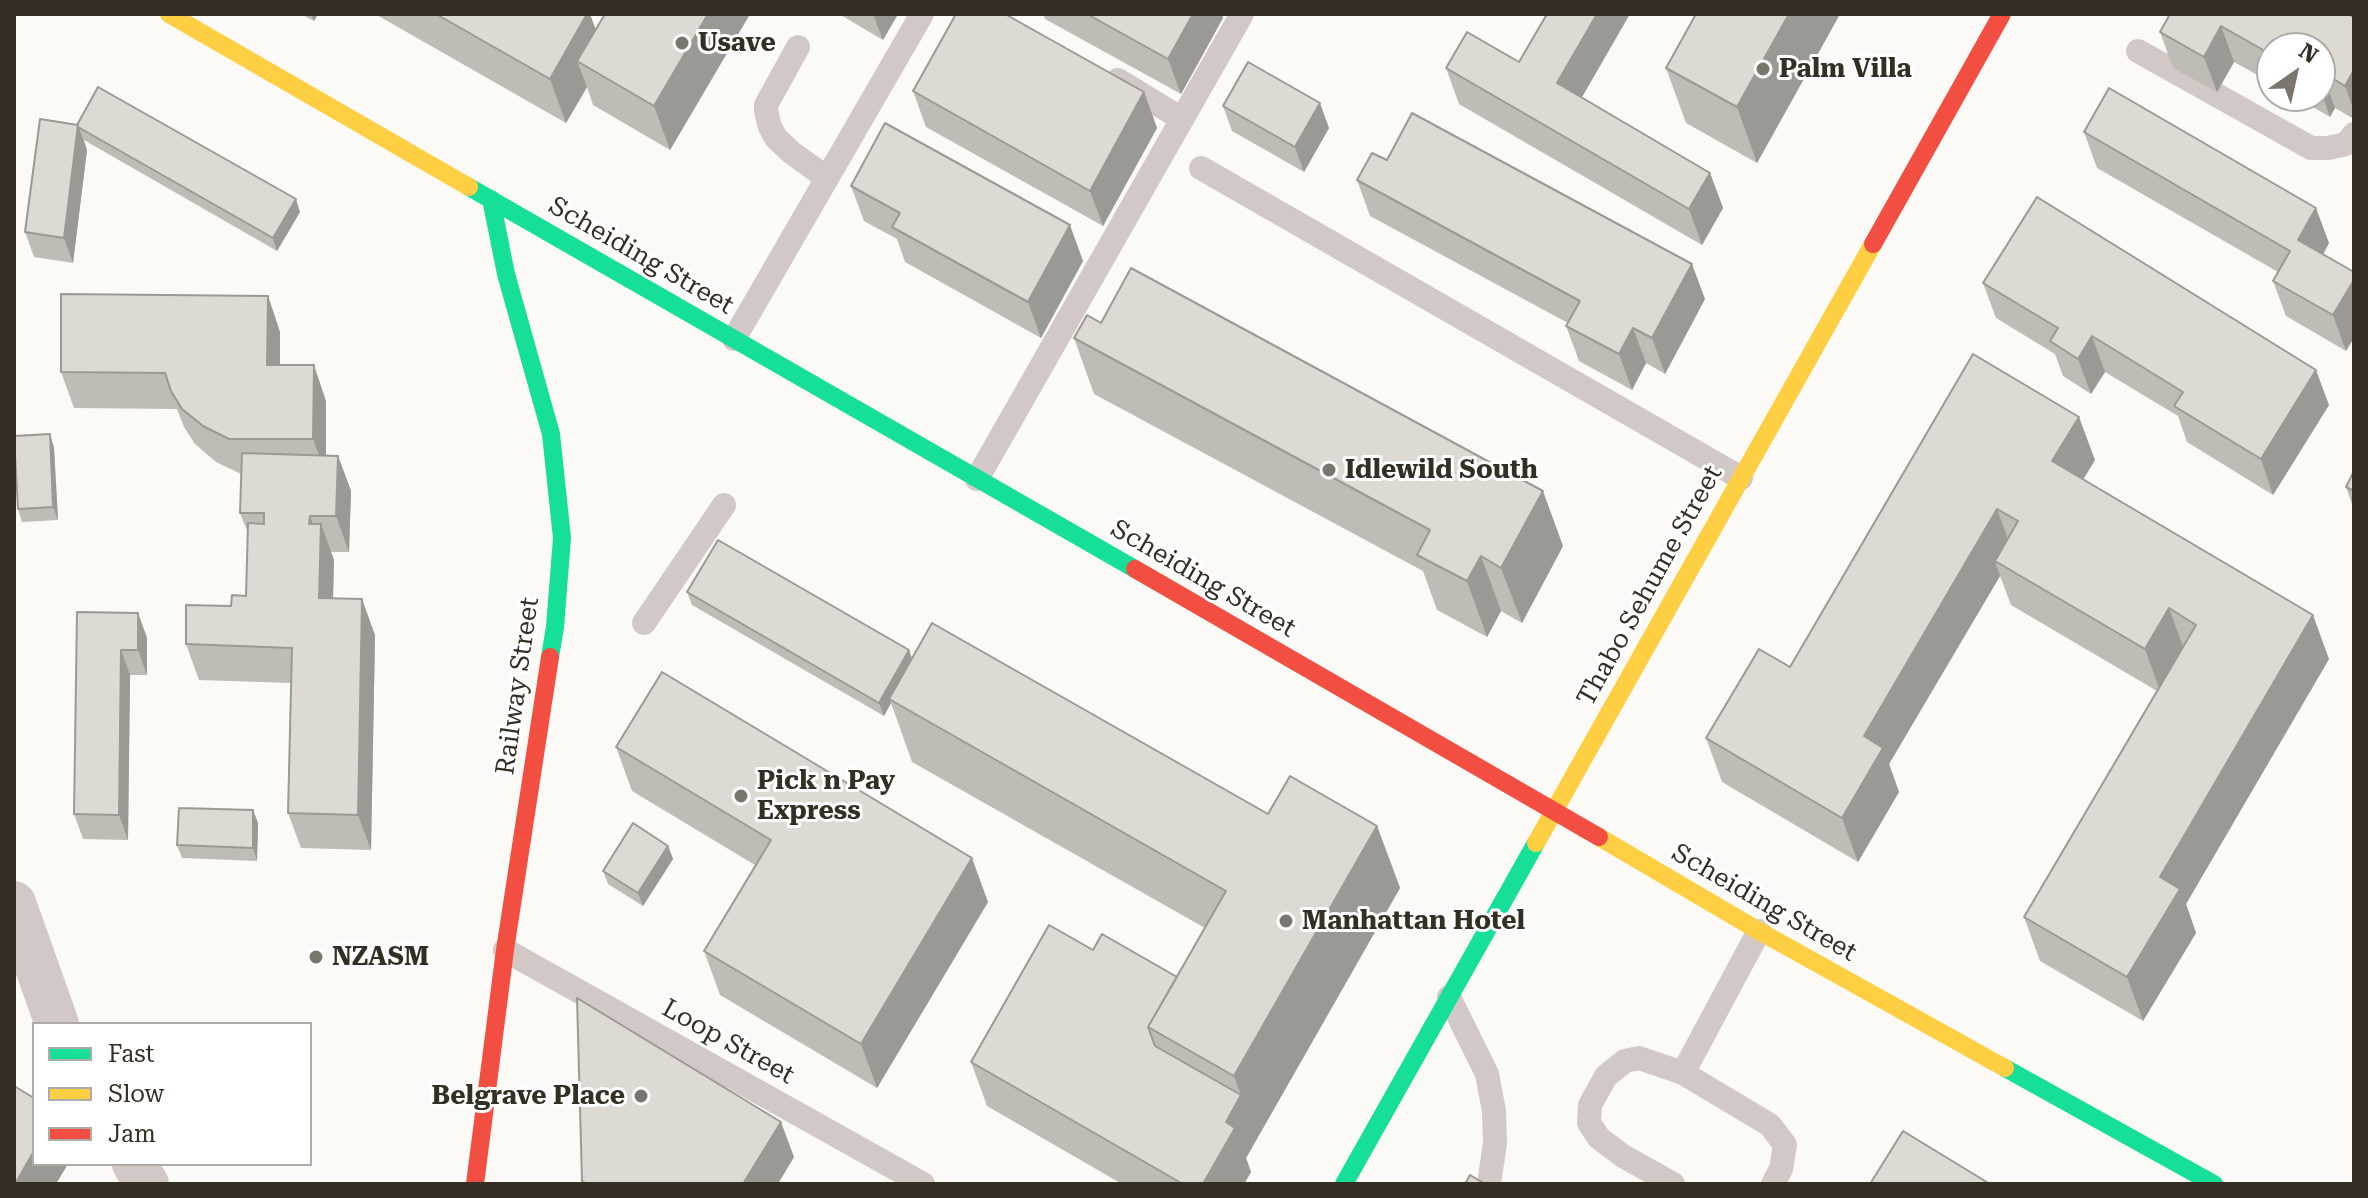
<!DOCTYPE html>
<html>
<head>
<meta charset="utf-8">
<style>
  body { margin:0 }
  #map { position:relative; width:2368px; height:1198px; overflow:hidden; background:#fcfaf7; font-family:"Roboto Serif",serif }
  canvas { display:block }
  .frame { position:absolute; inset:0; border:16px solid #352f23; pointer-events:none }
  .legend { position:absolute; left:32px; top:1022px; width:280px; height:144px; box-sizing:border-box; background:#fff; border:2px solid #aeaca7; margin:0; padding:10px 14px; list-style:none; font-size:24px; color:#352f23 }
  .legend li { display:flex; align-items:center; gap:16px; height:40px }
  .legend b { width:40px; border:2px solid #aeaca7 }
  .north { position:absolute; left:2256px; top:32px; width:80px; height:80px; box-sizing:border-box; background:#fff; border:2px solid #aeaca7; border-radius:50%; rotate:34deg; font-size:22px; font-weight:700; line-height:32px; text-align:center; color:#352f23 }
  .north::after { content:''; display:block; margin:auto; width:28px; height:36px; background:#7b766d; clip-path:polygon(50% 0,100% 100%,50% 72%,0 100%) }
</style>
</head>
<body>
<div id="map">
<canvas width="2368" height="1198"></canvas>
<div class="frame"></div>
<ul class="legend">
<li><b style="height:10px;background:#16e098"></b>Fast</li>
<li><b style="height:10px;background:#ffcf43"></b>Slow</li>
<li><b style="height:10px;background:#f24e42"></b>Jam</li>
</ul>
<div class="north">N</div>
</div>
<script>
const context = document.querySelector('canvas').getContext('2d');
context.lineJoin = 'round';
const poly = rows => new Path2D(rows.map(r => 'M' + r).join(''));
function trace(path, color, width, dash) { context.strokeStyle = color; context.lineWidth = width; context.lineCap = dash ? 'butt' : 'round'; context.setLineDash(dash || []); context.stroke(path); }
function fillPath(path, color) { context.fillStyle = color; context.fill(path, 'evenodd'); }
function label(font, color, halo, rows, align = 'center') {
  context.font = font + ' "Roboto Serif",serif'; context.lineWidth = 6; context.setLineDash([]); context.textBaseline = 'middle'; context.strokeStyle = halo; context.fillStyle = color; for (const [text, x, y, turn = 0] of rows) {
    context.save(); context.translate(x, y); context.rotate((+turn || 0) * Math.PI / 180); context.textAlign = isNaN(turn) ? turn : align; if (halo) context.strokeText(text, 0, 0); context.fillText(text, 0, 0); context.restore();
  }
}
const lane = poly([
  [798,47,766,105,766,111,770,127,776,138,792,153,827,178],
  [2138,51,2311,148,2328,148,2346,144,2354,134],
  [1118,80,1182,119],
  [1201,168,1741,478],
  [734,339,922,14],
  [977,479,1242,14],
  [644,623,724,505],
  [1759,931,1683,1073,1770,1125,1785,1145,1781,1169,1773,1184],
  [505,950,923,1184],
  [1449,997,1487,1074,1494,1111,1495,1143,1489,1184],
  [1673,1184,1623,1156,1599,1138,1589,1123,1590,1105,1606,1076,1625,1061,1639,1058,1683,1073]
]);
const street = poly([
  [14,903,57,1024],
  [134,1164,147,1184]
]);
const fast = poly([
  [469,187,1135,569],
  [491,199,506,274,551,434,562,538,555,627,550,657],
  [2005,1068,2214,1184],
  [1344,1184,1536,843]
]);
const slow = poly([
  [169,14,469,187],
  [1599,837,1759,931,2005,1068],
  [1536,843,1873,244]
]);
const jam = poly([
  [1873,244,2002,14],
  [1135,569,1599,837],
  [475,1184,505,950,550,657]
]);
const wall = poly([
  [301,14,318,14,314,21],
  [375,14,590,14,595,30,605,14,750,14,670,150,593,105,587,87,566,123],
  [839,14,898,14,883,40],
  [1043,14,1222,14,1223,18,1181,94,1045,19],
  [1840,14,1757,163,1686,123,1666,68],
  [2170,14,2354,17,2354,119,2335,108,2330,117,2294,96,2320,96,2320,48,2272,48,2272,83,2234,62,2217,92,2173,68,2160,32],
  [1446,68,1582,98,1710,173,1723,208,1702,245,1459,104],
  [913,91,1144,92,1157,128,1103,226,926,127],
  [1223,106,1329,128,1304,172,1232,131],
  [77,125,300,212,277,251,84,140,87,150,73,263,34,257,25,232],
  [2084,132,2329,243,2323,255,2346,351,2286,316,2273,281,2278,272,2097,168],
  [1387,160,1705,299,1665,374,1646,363,1632,390,1579,361,1566,326,1568,323,1370,216,1357,180],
  [851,186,1083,261,1041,338,905,262,897,239,864,221],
  [1983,283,2329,405,2273,495,2187,442,2178,416,2105,372,2091,394,2063,376,2055,354,1996,318],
  [268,296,280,332,280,365,326,401,326,455,338,456,351,491,349,552,331,552,334,560,333,599,375,635,371,850,301,848,288,813,291,683,199,680,186,644,231,606,246,596,248,533,240,513,241,474,216,462,195,444,184,427,177,409,74,408,61,372],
  [1074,338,1563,546,1522,623,1501,611,1487,637,1437,610,1423,571,1094,394],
  [1973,354,2095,460,2083,479,2329,659,2186,904,2196,933,2143,1021,2040,961,2024,917,2157,691,2011,605,2000,576,1889,764,1899,792,1858,862,1722,782,1706,738,1790,667],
  [50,434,54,448,58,520,22,522,18,509],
  [2354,471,2354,510,2346,487],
  [687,592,912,659,1268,814,1377,826,1400,888,1246,1158,1251,1172,1244,1184,1122,1184,987,1106,971,1062,1093,950,1177,977,1205,928,912,762,891,703,884,716,692,605],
  [77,612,138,613,147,638,147,675,130,675,128,840,83,839,74,814],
  [616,747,988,902,877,1088,720,995,704,951,755,865,632,791],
  [253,810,258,823,257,861,182,858,177,845],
  [668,846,673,859,643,906,608,884,603,871]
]);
const shadedWall = poly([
  [311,14,318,14,314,21],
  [587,14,590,14,605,55,577,61,587,87,566,123,550,79],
  [708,14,750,14,670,150,654,106],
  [873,14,898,14,883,40],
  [1193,14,1222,14,1223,18,1181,94,1168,59],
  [1597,14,1630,14,1570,118,1557,83],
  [1789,14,1840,14,1757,163,1737,107],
  [2221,26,2234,62,2217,92,2204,57],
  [2354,70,2354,111,2345,86],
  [2322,72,2335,108,2330,117,2320,89,2320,76],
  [1144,92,1157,128,1103,226,1090,191],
  [1320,103,1329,128,1304,172,1295,147],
  [78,125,87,150,73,263,64,238],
  [1710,173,1723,208,1702,245,1689,209],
  [296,199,300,212,277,251,273,238],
  [2316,208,2329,243,2311,276,2298,240],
  [1070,225,1083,261,1041,338,1028,302],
  [1692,264,1705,299,1665,374,1652,338],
  [2354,280,2354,338,2346,351,2333,315],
  [268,296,280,332,280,400,267,365],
  [1633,328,1646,363,1632,390,1619,354],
  [2092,336,2105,372,2091,394,2078,359],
  [314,365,326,401,326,474,313,439],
  [2316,370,2329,405,2273,495,2261,459],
  [2079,417,2095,460,2068,505,2052,461],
  [50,434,54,448,58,520,53,507],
  [338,456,351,491,349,552,336,516],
  [1543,491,1563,546,1522,623,1501,568],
  [1997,509,2013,553,1995,561,2000,576,1889,764,1899,792,1858,862,1842,818,1864,736],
  [310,516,321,546,321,524,334,560,332,634,319,598,309,524],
  [1481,556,1501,611,1487,637,1467,581],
  [362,599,375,635,371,850,358,815],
  [2169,608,2185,652,2161,693,2145,649],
  [138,613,147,638,147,675,138,650],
  [2313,615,2329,659,2186,904,2196,933,2143,1021,2127,977,2160,877],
  [121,650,130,675,128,840,119,815],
  [909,650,914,664,889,699,891,703,884,716,879,703],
  [253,810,258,823,257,861,253,848],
  [1377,826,1400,888,1246,1158,1251,1172,1244,1184,1203,1184,1226,1122,1241,1095,1234,1076],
  [668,846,673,859,643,906,638,893],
  [972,858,988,902,877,1088,861,1044],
  [781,1122,794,1157,778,1184,743,1184],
  [34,1151,34,1164,68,1164,56,1184,15,1184]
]);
const building = poly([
  [436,14,587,14,550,79,436,14],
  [605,14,708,14,654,106,577,61,605,14],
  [956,14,1005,14,1144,92,1090,191,913,91,956,14],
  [1087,14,1193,14,1168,59,1087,14],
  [1547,14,1597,14,1557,83,1710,173,1689,209,1446,68,1467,32,1519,62,1547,14],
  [1696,14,1789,14,1737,107,1666,68,1696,14],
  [2170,14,2348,14,2354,17,2354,70,2345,86,2322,72,2320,76,2320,48,2272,48,2272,55,2221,26,2204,57,2160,32,2170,14],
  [1248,62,1320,103,1295,147,1223,106,1248,62],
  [98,87,296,199,273,238,78,127,77,125,98,87],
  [2109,88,2316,208,2298,240,2354,272,2354,280,2333,315,2273,281,2290,251,2084,132,2109,88],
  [1412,113,1692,264,1652,338,1633,328,1619,354,1566,326,1580,301,1357,180,1372,153,1387,160,1412,113],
  [40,119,78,125,64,238,25,232,40,119],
  [885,123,1070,225,1028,302,892,227,900,213,851,186,885,123],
  [2037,197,2316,370,2261,459,2174,406,2183,392,2092,336,2078,359,2050,341,2058,328,1983,283,2037,197],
  [1131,268,1543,491,1501,568,1481,556,1467,581,1417,555,1430,530,1074,338,1087,315,1101,323,1131,268],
  [61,294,268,296,267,365,314,365,313,439,229,439,203,426,182,409,171,391,165,373,61,372,61,294],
  [1973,354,2079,417,2052,461,2313,615,2160,877,2180,889,2127,977,2024,917,2196,625,2169,608,2145,649,1995,561,2018,521,1997,509,1864,736,1883,748,1842,818,1706,738,1759,649,1790,667,1973,354],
  [50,434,53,507,18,509,14,436,50,434],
  [242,453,338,456,336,516,310,516,309,524,321,524,319,598,362,599,358,815,288,813,292,648,186,644,186,605,231,606,232,595,246,596,248,523,264,524,264,513,240,513,242,453],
  [2354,471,2354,491,2346,487,2354,471],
  [718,540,909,650,879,703,687,592,718,540],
  [77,612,138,613,138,650,121,650,119,815,74,814,77,612],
  [932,623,1268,814,1290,776,1377,826,1234,1076,1148,1027,1226,891,889,699,932,623],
  [662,672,972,858,861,1044,704,951,771,840,616,747,662,672],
  [179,808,253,810,253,848,177,845,179,808],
  [633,823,668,846,638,893,603,871,633,823],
  [1049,925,1093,950,1102,934,1177,977,1148,1027,1155,1046,1241,1095,1226,1122,1235,1128,1203,1184,1183,1184,971,1062,1049,925],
  [577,998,781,1122,743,1184,587,1184,582,1181,577,998],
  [14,1086,34,1098,34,1151,15,1184,14,1086],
  [1903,1131,1990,1184,1870,1184,1903,1131],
  [1470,1175,1485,1184,1465,1184,1470,1175]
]);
const markers = [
  [682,43,8,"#7b766d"],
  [1763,69,8,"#7b766d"],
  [1329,470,8,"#7b766d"],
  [741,796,8,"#7b766d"],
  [1286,921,8,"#7b766d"],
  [316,957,8,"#7b766d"],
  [641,1096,8,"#7b766d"]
];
const poiNames = [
  ["Usave",698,43],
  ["Palm Villa",1779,69],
  ["Idlewild South",1345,470],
  ["Pick n Pay",757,781],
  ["Express",757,811],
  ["Manhattan Hotel",1302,921],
  ["NZASM",332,957],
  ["Belgrave Place",625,1096,"right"]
];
const streetNames = [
  ["Scheiding Street",641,256,30],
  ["Scheiding Street",1203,579,30],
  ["Thabo Sehume Street",1650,586,-61],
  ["Railway Street",518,686,-82],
  ["Scheiding Street",1764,903,30],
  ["Loop Street",728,1042,29]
];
trace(lane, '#d2c8c5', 24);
trace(street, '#d2c8c5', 44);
trace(fast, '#16e098', 18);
trace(slow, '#ffcf43', 18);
trace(jam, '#f24e42', 18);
fillPath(wall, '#bfbbb5');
fillPath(shadedWall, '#9b9994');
fillPath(building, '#dedad3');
trace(building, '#9b9994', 2);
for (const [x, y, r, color] of markers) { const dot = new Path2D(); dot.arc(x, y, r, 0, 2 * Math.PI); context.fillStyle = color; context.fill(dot); trace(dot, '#fff', 3); }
label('bold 26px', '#352f23', '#fff', poiNames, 'left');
label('26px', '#352f23', '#fff', streetNames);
</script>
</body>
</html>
